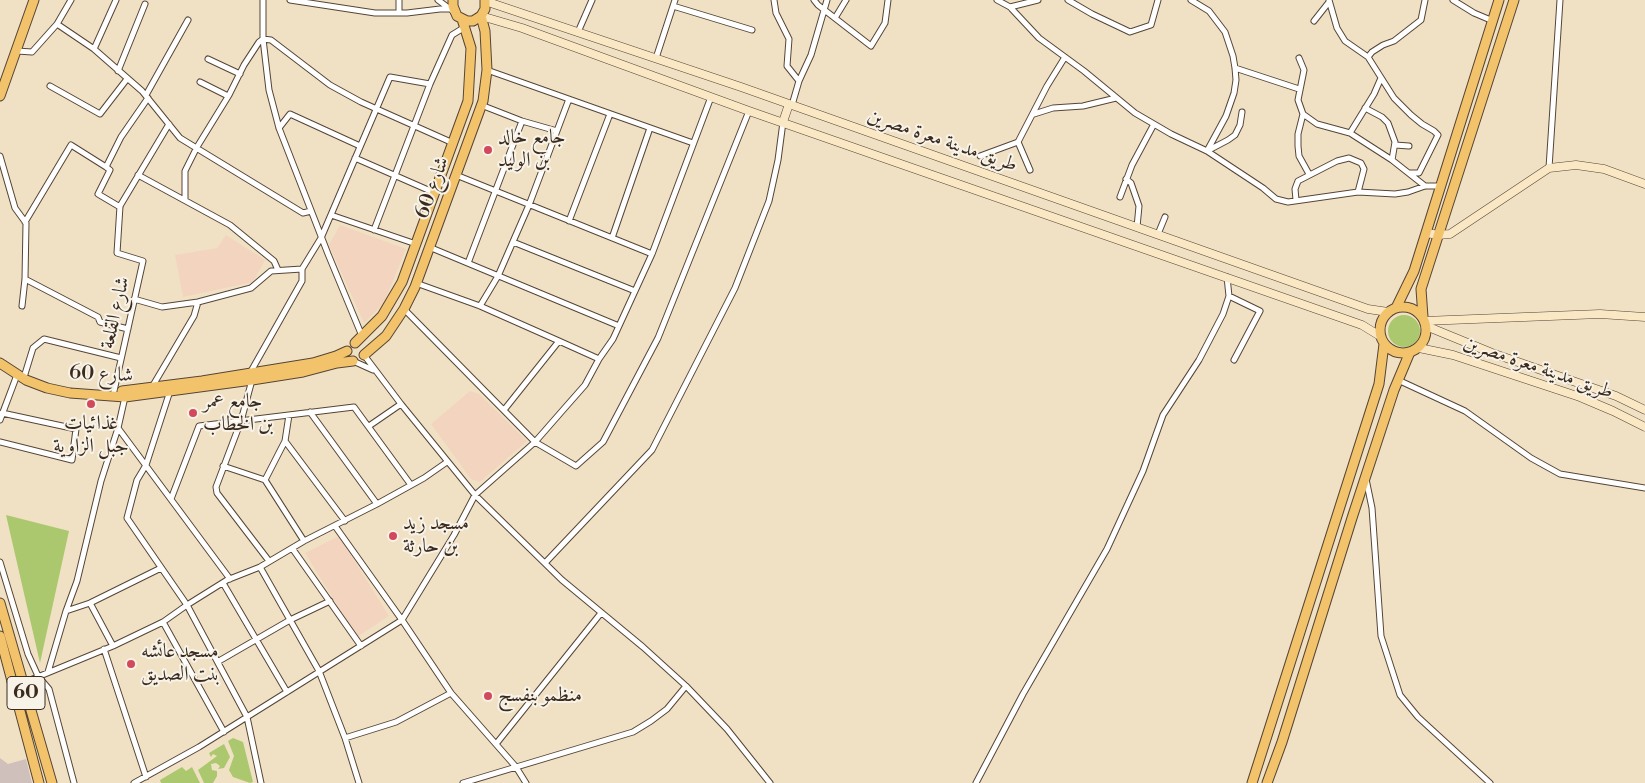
<!DOCTYPE html>
<html>
<head>
<meta charset="utf-8">
<style>
  body { margin:0 }
  canvas { display:block; background:#f0e1c4 }
</style>
</head>
<body>
<canvas width="1645" height="783"></canvas>
<script>
const context = document.querySelector('canvas').getContext('2d');
context.lineJoin = 'round';
function fillPath(path, color) { context.fillStyle = color; context.fill(path, 'evenodd'); }
const poly = rows => new Path2D(rows.map(r => 'M' + r).join(''));
function trace(path, color, width, dash) { context.strokeStyle = color; context.lineWidth = width; context.lineCap = dash ? 'butt' : 'round'; context.setLineDash(dash || []); context.stroke(path); }
function label(font, color, halo, rows, align = 'center') {
  context.font = font + ' "Libre Bodoni",Amiri,serif'; context.lineWidth = 4; context.setLineDash([]); context.textBaseline = 'middle'; context.strokeStyle = halo; context.fillStyle = color; for (const [text, x, y, turn = 0] of rows) {
    context.save(); context.translate(x, y); context.rotate((+turn || 0) * Math.PI / 180); context.textAlign = isNaN(turn) ? turn : align; if (halo) context.strokeText(text, 0, 0); context.fillText(text, 0, 0); context.restore();
  }
}
const built = poly([
  [340,225,406,249,384,303,364,323,329,245],
  [226,235,265,260,253,282,183,297,175,255,217,248],
  [470,391,479,394,527,441,480,482,471,479,431,424],
  [339,536,389,616,357,637,305,553]
]);
const industrial = poly([
  [0,758,8,764,26,759,32,783,0,783]
]);
const green = poly([
  '1388 331a16 16 0 1 1 32 0a16 16 0 1 1-32 0Z',
  [6,515,69,531,40,663],
  [233,738,243,742,253,782,250,783,233,777,229,770,234,756,228,741],
  [224,744,230,757,224,768,218,769,220,766,216,763,211,764,212,770,217,771,217,776,213,783,204,783,198,770,217,756,213,754,211,757,209,753],
  [182,767,186,771,192,767,200,783,161,783,160,780]
]);
const street = poly([
  [263,0,263,39,269,90,279,128,328,254,362,336],
  [290,0,375,13,407,13,440,9,451,9,454,13],
  [438,0,450,9],
  [774,0,776,13,789,39,787,66,799,81],
  [814,0,818,5,871,46,885,23,888,0],
  [997,0,1010,7,1039,38,1084,71,1135,113,1171,134,1207,151,1263,188,1276,199,1288,202,1358,192,1395,194,1408,192,1425,186,1440,186],
  [1068,0,1092,14,1130,32,1151,25,1158,0],
  [1191,0,1209,11,1225,32,1233,56,1235,68,1236,80,1234,93,1226,116,1207,151],
  [1329,0,1337,28,1345,41,1368,57,1372,52,1383,45,1394,41,1421,20,1425,0],
  [1453,0,1474,13,1493,21],
  [673,6,752,30],
  [1010,7,1038,0],
  [399,13,399,0],
  [835,18,846,0],
  [1314,21,1329,2],
  [57,24,94,49,142,91,180,138,303,213,311,211],
  [578,32,592,0],
  [94,49,116,0],
  [17,51,32,52,57,24,71,0],
  [1368,57,1394,98,1411,115,1422,124,1434,131,1438,135,1419,173,1409,173],
  [656,58,675,0],
  [1299,58,1304,70,1298,100,1303,114,1317,124,1350,133,1392,160,1425,186],
  [208,59,240,74],
  [1235,68,1299,89],
  [487,70,693,143],
  [118,71,145,4],
  [200,82,228,96],
  [50,86,100,114,127,79],
  [146,95,188,20],
  [481,105,522,121,557,131],
  [792,105,799,81,811,55,827,0],
  [1365,108,1382,117,1388,123,1395,142,1392,160],
  [1034,114,1053,108,1083,106,1116,98],
  [1303,114,1298,134,1298,146,1299,156,1309,174],
  [279,128,290,114,360,146],
  [1350,133,1374,94,1381,78],
  [1018,142,1030,170],
  [1395,145,1409,146],
  [1207,151,1228,140,1235,135,1240,125,1242,112],
  [0,156,15,208,26,223,25,279,22,306],
  [980,156,1018,142,1047,86,1065,57],
  [355,158,435,193],
  [106,167,110,170,98,194,120,207],
  [1549,168,1560,0],
  [138,175,230,225,274,261,278,270],
  [456,175,652,254],
  [1126,179,1131,183,1139,206,1137,227],
  [1120,197,1132,165,1154,124],
  [185,200,185,171,197,147,229,95,244,65,259,42,263,39,271,40,330,85,361,102,453,143],
  [1296,200,1295,189,1298,181,1337,161,1349,158,1361,163,1364,169,1358,192],
  [331,215,416,244],
  [569,221,610,114],
  [25,222,71,145,106,167,121,137,148,98],
  [374,230,430,84,452,35,465,27],
  [1158,234,1165,217],
  [612,238,650,128],
  [513,242,635,291],
  [429,247,619,326],
  [468,263,522,121],
  [25,279,98,317,100,322,128,329],
  [416,283,480,306,559,341,504,410],
  [1229,296,1260,311,1234,360],
  [134,299,162,307,198,302,251,288,271,271,302,269,321,238,390,77,430,84],
  [480,306,498,276,529,205,569,99],
  [404,309,535,442,576,466,603,442,658,338,749,111],
  [559,341,599,359],
  [364,355,401,404,475,495,562,580,643,647,686,686,727,729,770,783],
  [353,361,373,370],
  [250,373,302,281,302,269],
  [25,374,33,348,44,339,121,358],
  [252,380,241,421,216,487,217,493,269,561],
  [1398,380,1465,411,1531,458,1560,474,1645,488],
  [152,387,194,316,198,302],
  [114,391,143,261,117,253,120,206,169,124],
  [170,391,146,465,137,480,127,518,187,605,247,717,261,783],
  [310,412,377,504],
  [289,415,285,441,345,521],
  [0,420,17,375],
  [369,426,401,404],
  [118,428,230,579],
  [0,442,72,460,76,429,2,413],
  [223,466,265,480,304,541],
  [1366,479,1372,508,1381,636,1400,695,1418,717,1490,783],
  [265,480,285,441],
  [171,499,199,426,354,407,411,485],
  [335,526,402,620,451,693,516,767,526,783],
  [292,548,361,646],
  [0,562,28,654,38,676,49,689,74,783],
  [545,563,652,450,735,288,769,201,778,160,783,122],
  [260,567,319,671,345,738,396,722,451,693],
  [223,583,287,692],
  [90,603,113,646],
  [66,611,90,603,161,568],
  [163,622,224,732],
  [104,649,146,777],
  [219,661,290,620,330,601],
  [48,672,66,611,77,581,101,481,118,428,125,397],
  [23,683,113,646,163,622,187,605,227,580,260,567,304,541,377,504,424,478,447,462],
  [345,738,359,783],
  [496,744,601,613],
  [134,783,199,747,402,620,454,535,475,495,535,442,563,410,585,385,599,359,613,339,652,254,711,97],
  [463,783,633,732,651,721,667,709,686,686],
  [976,783,1023,694,1107,549,1143,471,1163,415,1199,360,1223,314,1229,296,1227,277]
]);
const secondary = poly([
  [485,1,741,87,1368,309,1388,312],
  [481,16,522,28,749,111,1362,325,1380,336],
  [783,122,789,104],
  [1427,233,1438,235,1450,234,1549,168,1576,165,1604,169,1645,184],
  [1424,321,1600,314,1645,317],
  [1426,326,1492,353,1616,396,1645,410],
  [1419,348,1453,355,1580,397,1613,411,1645,427]
]);
const primary = poly([
  [453,0,453,6,457,16,467,21,473,21,481,16,485,9,485,0],
  [0,96,34,0],
  '1380 330a23 23 0 1 1 46 0a23 23 0 1 1-46 0Z',
  [1396,308,1414,271,1499,0],
  [1423,317,1421,289,1514,0],
  [355,343,382,316,402,282,468,101,471,48,462,19],
  [364,355,386,336,404,309,415,287,483,101,487,70,485,31,481,16],
  [0,363,26,380,47,388,70,393,125,397,252,380,303,372,337,363,353,361],
  [122,391,202,381,313,363,336,356,347,351],
  [0,603,52,783],
  [0,636,39,783],
  [1252,783,1379,384,1384,344],
  [1267,783,1282,742,1352,518,1394,390,1410,352]
]);
const markers = [
  [488,150,5,"#d1495b"],
  [91,404,5,"#d1495b"],
  [193,413,5,"#d1495b"],
  [393,536,5,"#d1495b"],
  [131,664,5,"#d1495b"],
  [488,696,5,"#d1495b"]
];
const shields = [
  [26,693,38]
];
const shieldNames = [
  ["60",26,693]
];
const poiNames = [
  ["جامع خالد",498,138],
  ["بن الوليد",498,161],
  ["جامع عمر",203,402],
  ["بن الخطاب",203,425],
  ["غذائيات",91,424,"center"],
  ["جبل الزاوية",91,447,"center"],
  ["مسجد زيد",403,524],
  ["بن حارثة",403,547],
  ["مسجد عائشه",141,652],
  ["بنت الصديق",141,675],
  ["منظمو بنفسج",498,696]
];
const streetNames = [
  ["طريق مدينة معرة مصرين",942,141,19],
  ["شارع 60",433,188,-70],
  ["شارع القلعة",116,313,-77],
  ["طريق مدينة معرة مصرين",1538,368,19],
  ["شارع 60",101,375,3]
];
fillPath(built, '#f3d4bf');
fillPath(industrial, '#cfc0bb');
fillPath(green, '#acc86e');
trace(street, '#564537', 7);
trace(secondary, '#564537', 9);
trace(primary, '#564537', 11);
trace(street, '#fff', 5);
trace(secondary, '#fae7c3', 8);
trace(primary, '#f2c36a', 9);
for (const [x, y, r, color] of markers) { const dot = new Path2D(); dot.arc(x, y, r, 0, 2 * Math.PI); context.fillStyle = color; context.fill(dot); trace(dot, '#f7f3e8', 2); }
for (const [x, y, w] of shields) { const box = new Path2D(); box.roundRect(x - w / 2, y - 16.5, w, 33, 4); context.fillStyle = '#f7f3e8'; context.fill(box); trace(box, '#3b2a1e', 1); }
label('bold 19px', '#3b2a1e', null, shieldNames);
label('20px', '#3b2a1e', '#f7f3e8', poiNames, 'left');
label('20px', '#3b2a1e', '#f7f3e8', streetNames);
</script>
</body>
</html>
